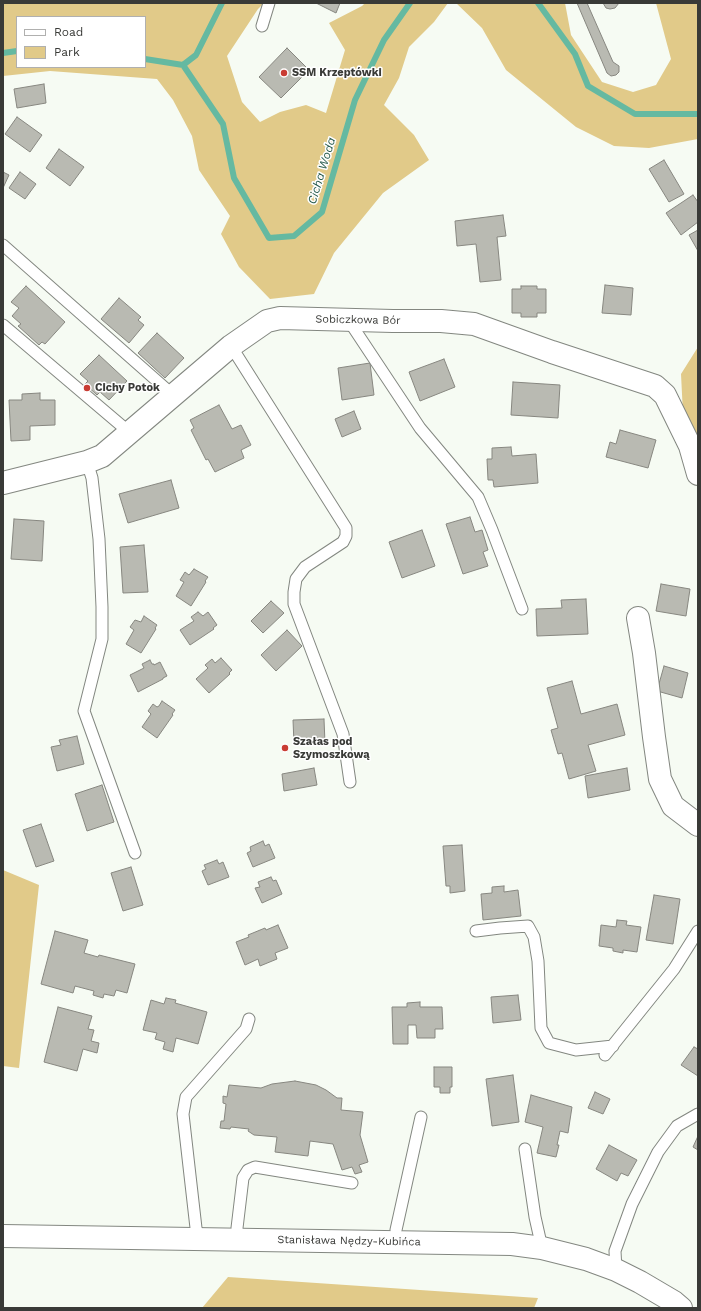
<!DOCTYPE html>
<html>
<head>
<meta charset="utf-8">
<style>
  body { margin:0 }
  #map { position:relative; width:701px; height:1311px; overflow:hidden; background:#f6fbf3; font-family:"Work Sans",sans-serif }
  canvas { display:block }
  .frame { position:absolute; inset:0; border:4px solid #393a37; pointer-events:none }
  .legend { position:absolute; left:16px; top:16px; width:130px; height:52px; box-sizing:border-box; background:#fff; border:1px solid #b0b0af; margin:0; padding:5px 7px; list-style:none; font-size:12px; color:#393a37 }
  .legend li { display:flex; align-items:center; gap:8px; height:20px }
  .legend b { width:20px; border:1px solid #b0b0af }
</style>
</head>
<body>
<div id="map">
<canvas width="701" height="1311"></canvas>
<div class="frame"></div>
<ul class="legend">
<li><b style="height:5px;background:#fff"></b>Road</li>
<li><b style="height:11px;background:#e1ca89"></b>Park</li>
</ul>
</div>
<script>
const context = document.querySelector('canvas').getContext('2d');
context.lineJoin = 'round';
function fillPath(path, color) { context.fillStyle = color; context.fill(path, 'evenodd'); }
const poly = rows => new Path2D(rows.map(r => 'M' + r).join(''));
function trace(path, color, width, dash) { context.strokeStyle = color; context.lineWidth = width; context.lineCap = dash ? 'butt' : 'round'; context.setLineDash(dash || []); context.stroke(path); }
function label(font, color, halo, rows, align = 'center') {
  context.font = font + ' "Work Sans",sans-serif'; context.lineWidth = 3; context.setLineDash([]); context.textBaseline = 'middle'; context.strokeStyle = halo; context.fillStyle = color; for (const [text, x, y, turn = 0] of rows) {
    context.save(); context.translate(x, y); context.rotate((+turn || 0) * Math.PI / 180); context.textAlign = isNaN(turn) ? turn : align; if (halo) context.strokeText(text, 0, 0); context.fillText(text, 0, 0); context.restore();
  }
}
const green = poly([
  [3,3,264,3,258,9,227,56,242,102,260,122,280,112,306,105,326,113,345,50,329,23,362,6,365,3,448,3,434,22,409,47,399,78,384,105,414,135,429,160,383,193,334,253,314,294,270,299,239,267,221,234,230,216,199,170,192,136,173,100,157,79,50,71,3,76],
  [17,17,145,17,145,67,17,67],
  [456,3,565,3,571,35,602,82,633,92,656,85,671,59,656,3,698,3,698,139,649,148,614,146,576,127,506,70,482,28],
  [698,347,698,448,683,414,681,374],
  [3,870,39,885,19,1068,3,1066],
  [228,1277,538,1298,534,1308,202,1308]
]);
const stream = poly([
  [538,3,575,54,588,86,635,114,698,114],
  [3,53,17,51],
  [145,59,183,65,223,124,234,178,269,238,294,236,322,212,355,100,384,40,410,3],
  [183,65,196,55,222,3]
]);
const building = poly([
  [316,3,340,3,336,13,316,3],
  [577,3,587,3,613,62,619,66,619,72,616,75,611,76,607,73,577,3],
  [603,3,619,3,615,8,610,9,606,8,603,3],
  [287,48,309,70,281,98,259,77,287,48],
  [44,84,46,103,17,108,14,89,44,84],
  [17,117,42,135,30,152,5,134,17,117],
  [59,149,84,167,70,186,46,168,59,149],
  [664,160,684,194,669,202,649,169,664,160],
  [3,172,9,175,3,188,3,172],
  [20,172,36,184,25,199,9,188,20,172],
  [693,195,698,202,698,222,681,235,666,213,693,195],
  [503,215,506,236,497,237,501,280,480,282,476,244,457,246,455,221,503,215],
  [698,230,698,251,689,235,698,230],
  [605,285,633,288,631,315,602,313,605,285],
  [26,286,65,322,45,344,42,342,39,345,18,326,21,324,12,316,19,308,11,302,26,286],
  [521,286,537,286,537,289,546,289,546,313,537,313,537,317,521,317,521,313,512,313,512,289,521,289,521,286],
  [119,298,141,317,138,320,144,325,129,343,101,319,119,298],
  [157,333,184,358,165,378,138,353,157,333],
  [99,355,127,381,109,400,100,392,97,395,85,384,88,381,80,374,99,355],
  [444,359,455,387,420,401,409,372,444,359],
  [370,363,374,395,342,400,338,368,370,363],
  [513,382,560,385,558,418,511,415,513,382],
  [40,393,40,400,55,400,55,425,30,426,30,440,11,441,9,400,22,400,22,394,40,393],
  [219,405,232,429,241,425,251,445,241,450,244,458,215,472,208,459,206,460,191,430,194,428,190,420,219,405],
  [354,411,361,429,342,437,335,419,354,411],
  [620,430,656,440,648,468,606,457,610,442,616,444,620,430],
  [511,447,512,456,536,454,538,483,494,487,493,480,488,480,487,459,492,459,492,448,511,447],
  [171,480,179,508,128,523,119,494,171,480],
  [470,517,475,532,482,530,488,550,483,552,488,566,463,574,446,524,470,517],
  [14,519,44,521,42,561,11,559,14,519],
  [422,530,435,566,402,578,389,542,422,530],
  [144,545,148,592,123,593,120,547,144,545],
  [194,569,208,577,205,581,206,582,191,606,176,596,184,582,180,580,185,572,189,575,194,569],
  [661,584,690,589,686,616,656,611,661,584],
  [586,599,588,634,537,636,536,609,562,608,561,600,586,599],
  [271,601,284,613,263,633,251,621,271,601],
  [198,612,203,616,208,612,217,625,213,628,214,629,190,645,180,630,194,621,191,617,198,612],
  [144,616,157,625,155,628,156,629,141,653,126,644,134,630,130,627,135,620,141,622,144,616],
  [287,630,302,646,276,671,261,655,287,630],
  [221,658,232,670,229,673,230,674,209,693,196,679,208,668,205,665,212,659,215,663,221,658],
  [150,660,152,664,154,664,154,665,160,662,167,676,163,678,163,679,138,692,130,675,144,668,142,664,150,660],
  [664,666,688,673,682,698,657,691,664,666],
  [572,681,581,714,617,704,625,735,588,745,596,771,569,779,562,753,558,754,551,730,558,728,547,688,572,681],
  [162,701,175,710,172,714,173,715,157,738,142,727,151,714,148,711,153,704,157,707,159,706,162,701],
  [324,719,325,743,294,744,293,720,324,719],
  [77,736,84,764,57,771,51,747,61,745,59,740,77,736],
  [314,768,317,785,284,791,282,774,314,768],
  [627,768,630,790,588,798,585,776,627,768],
  [102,785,114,822,87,831,75,794,102,785],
  [41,824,54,861,36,867,23,830,41,824],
  [263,841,265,846,269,844,275,858,253,867,247,853,251,851,250,847,263,841],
  [462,845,465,891,450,893,450,886,446,886,443,846,462,845],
  [217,860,219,864,223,862,229,877,208,885,202,871,206,869,204,865,217,860],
  [131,867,143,905,123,911,111,873,131,867],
  [271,877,273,881,276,880,282,894,262,903,255,888,260,887,258,882,271,877],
  [504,886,504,892,518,890,521,916,483,920,481,894,492,893,492,887,504,886],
  [654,895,680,899,673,944,646,940,654,895],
  [617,920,627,921,626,925,641,927,637,952,623,950,623,953,613,951,613,948,599,946,601,925,616,927,617,920],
  [278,925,288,948,275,953,277,959,260,966,258,959,245,965,236,942,249,937,248,935,265,928,266,930,278,925],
  [55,931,88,940,84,953,98,957,99,955,135,964,127,993,116,990,114,996,104,994,103,998,93,995,94,991,75,986,73,993,41,984,55,931],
  [518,995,521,1020,493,1023,491,997,518,995],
  [166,998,176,1000,175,1003,207,1012,198,1044,176,1038,173,1052,163,1049,165,1042,155,1039,157,1033,143,1030,151,1000,164,1004,166,998],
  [420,1002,420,1007,442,1007,443,1029,435,1029,435,1038,417,1038,416,1025,408,1025,408,1044,393,1044,392,1007,407,1007,407,1003,420,1002],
  [58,1007,92,1016,88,1029,94,1030,91,1041,99,1043,97,1053,83,1049,77,1071,44,1062,58,1007],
  [694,1047,698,1049,698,1076,681,1065,694,1047],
  [434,1067,452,1067,452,1087,450,1087,450,1093,440,1093,440,1087,434,1087,434,1067],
  [513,1075,519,1122,492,1126,486,1079,513,1075],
  [295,1081,316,1085,326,1090,337,1098,342,1098,341,1110,363,1112,360,1135,368,1162,359,1165,362,1172,355,1174,352,1167,342,1170,333,1144,310,1141,308,1156,275,1152,277,1137,254,1135,248,1131,249,1129,231,1127,230,1129,220,1128,221,1121,224,1121,226,1104,223,1103,223,1096,227,1097,229,1085,261,1088,272,1084,295,1081],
  [595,1092,610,1099,603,1114,588,1108,595,1092],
  [531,1095,572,1107,568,1133,560,1131,557,1145,559,1145,556,1157,537,1153,543,1127,525,1122,531,1095],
  [698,1136,698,1150,693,1147,698,1136],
  [609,1145,637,1160,628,1176,621,1173,617,1181,596,1169,609,1145]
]);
const service = poly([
  [262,26,269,3],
  [3,245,173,395],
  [349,321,420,428,478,497,492,530,522,609],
  [3,325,129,432],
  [231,346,346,528,346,536,343,542,305,567,296,579,294,592,294,604,343,734,350,782],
  [87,462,92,478,99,539,102,607,102,639,84,711,135,853],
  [476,931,500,928,528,926,534,937,538,961,541,1028,549,1043,576,1050,613,1046],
  [605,1055,674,969,698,931],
  [525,1149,535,1217,542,1248],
  [396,1230,421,1117],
  [199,1239,196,1228,183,1114,186,1097,246,1029,249,1019],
  [238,1240,237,1228,243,1178,248,1170,255,1167,352,1183],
  [616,1270,615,1251,632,1204,658,1152,677,1126,698,1114]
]);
const minor = poly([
  [3,483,87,462,102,456,231,346,267,321,280,318,393,321,441,321,474,324,552,352,655,386,665,395,690,446,698,474],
  [638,618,644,653,654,737,660,779,673,806,698,825]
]);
const tertiary = poly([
  [3,1236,512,1244,542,1248,586,1259,616,1270,640,1282,674,1302,681,1308]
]);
const markers = [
  [284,73,4,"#c93c33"],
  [87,388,4,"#c93c33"],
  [285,748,4,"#c93c33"]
];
const poiNames = [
  ["SSM Krzeptówki",292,73],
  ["Cichy Potok",95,388],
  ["Szałas pod",293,742],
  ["Szymoszkową",293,755]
];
const streetNames = [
  ["Sobiczkowa Bór",358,320,1],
  ["Stanisława Nędzy-Kubińca",349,1241,1]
];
const waterNames = [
  ["Cicha Woda",322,171,-73]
];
fillPath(green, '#e1ca89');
trace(stream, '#65b9a1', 6);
fillPath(building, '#b9bab2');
trace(building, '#878780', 1);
trace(service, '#838780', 13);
trace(minor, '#838780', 24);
trace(tertiary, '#838780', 24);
trace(service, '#fff', 11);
trace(minor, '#fff', 22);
trace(tertiary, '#fff', 22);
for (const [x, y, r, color] of markers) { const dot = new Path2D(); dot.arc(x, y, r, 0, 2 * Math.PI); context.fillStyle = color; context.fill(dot); trace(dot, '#fff', 1.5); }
label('bold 11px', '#393a37', '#fff', poiNames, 'left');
label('11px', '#393a37', '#fff', streetNames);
label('italic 12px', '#295c4e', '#fff', waterNames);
</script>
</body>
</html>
